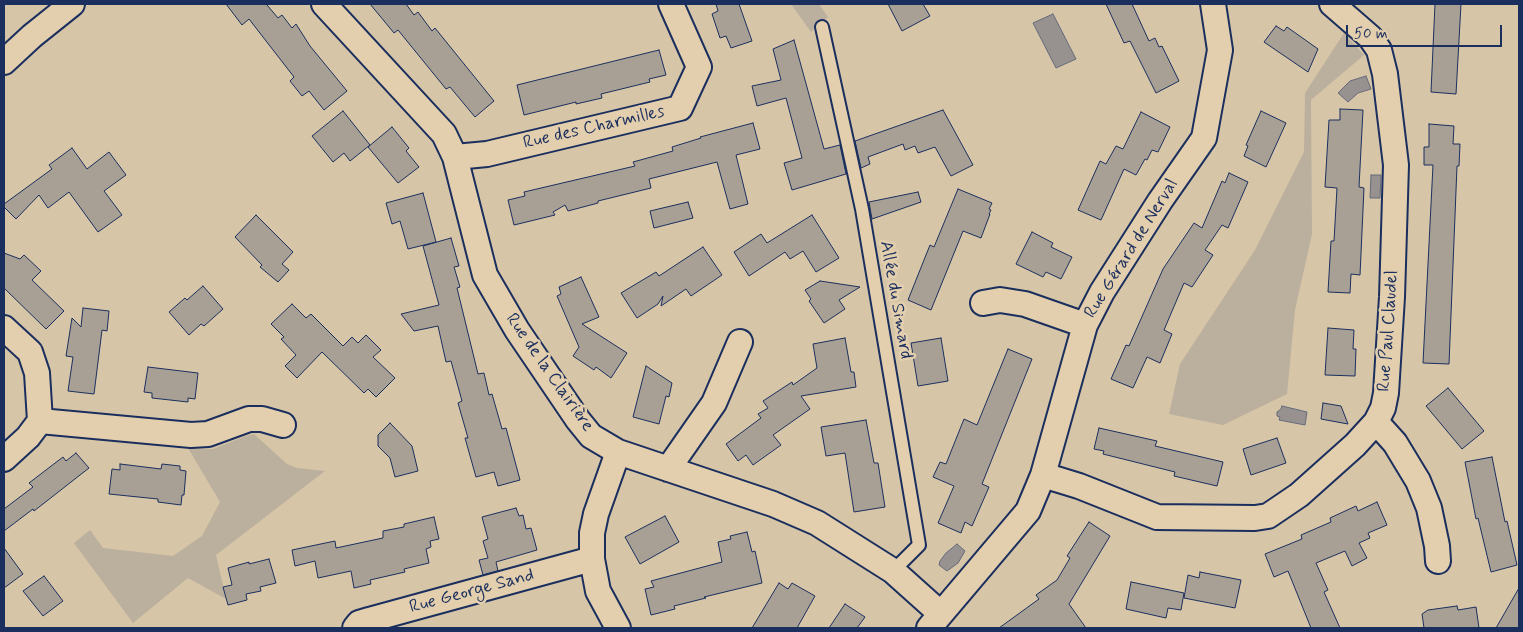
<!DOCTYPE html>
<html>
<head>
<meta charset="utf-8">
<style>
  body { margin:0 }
  #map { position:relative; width:1523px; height:632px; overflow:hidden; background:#d7c5a8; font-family:Mynerve,sans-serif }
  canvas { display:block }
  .frame { position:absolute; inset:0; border:5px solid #1b2f5e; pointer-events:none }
  .scale { position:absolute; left:1346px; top:25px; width:156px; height:22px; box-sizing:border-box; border:2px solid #1b2f5e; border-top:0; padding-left:6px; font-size:15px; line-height:18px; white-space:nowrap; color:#1b2f5e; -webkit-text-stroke:4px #e3cfad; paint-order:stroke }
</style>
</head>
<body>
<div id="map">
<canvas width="1523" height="632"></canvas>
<div class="frame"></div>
<div class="scale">50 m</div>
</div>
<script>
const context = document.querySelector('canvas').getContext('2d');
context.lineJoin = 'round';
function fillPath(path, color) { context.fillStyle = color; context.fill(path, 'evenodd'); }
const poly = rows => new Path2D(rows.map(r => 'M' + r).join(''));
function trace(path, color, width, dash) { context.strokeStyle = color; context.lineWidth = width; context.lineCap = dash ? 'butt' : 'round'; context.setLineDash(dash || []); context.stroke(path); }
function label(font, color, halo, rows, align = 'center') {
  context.font = font + ' Mynerve,sans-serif'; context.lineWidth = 5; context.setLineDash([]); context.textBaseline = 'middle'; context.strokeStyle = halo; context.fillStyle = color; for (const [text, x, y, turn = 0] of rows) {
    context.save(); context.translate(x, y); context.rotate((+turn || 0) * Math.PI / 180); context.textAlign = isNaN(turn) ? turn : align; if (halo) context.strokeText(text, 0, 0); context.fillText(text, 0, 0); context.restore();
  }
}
const green = poly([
  [791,4,819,4,828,17,811,32],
  [1344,33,1364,55,1311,100,1312,234,1295,310,1287,394,1223,425,1169,414,1180,364,1255,250,1304,152,1305,93],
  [254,434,287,464,297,468,325,471,216,555,226,599,188,578,133,623,74,543,90,530,103,548,173,556,202,536,220,502,188,448,213,449,246,436]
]);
const water = poly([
  [1053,14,1076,59,1056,68,1033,23,1053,14],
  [1366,76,1371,89,1358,93,1348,102,1338,93,1350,81,1366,76],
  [1371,175,1381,175,1380,198,1370,198,1371,175],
  [1282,406,1307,412,1305,425,1279,420,1280,417,1277,416,1277,412,1281,409,1282,406],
  [957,544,965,551,958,563,947,571,939,565,940,561,946,553,957,544]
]);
const building = poly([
  [226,4,268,4,267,5,278,18,282,15,292,28,296,24,310,46,347,91,324,110,309,91,302,96,290,81,294,77,249,19,242,25,226,4],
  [370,4,406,4,414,15,418,12,432,31,435,28,494,101,475,117,450,87,446,89,398,30,394,33,370,4],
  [716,4,739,4,752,41,731,48,726,36,720,38,712,14,718,11,716,4],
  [888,4,923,4,930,16,902,31,888,4],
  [1106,4,1132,4,1149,41,1155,38,1159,47,1162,46,1179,81,1156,93,1130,41,1124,43,1106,4],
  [1435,4,1461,4,1456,94,1431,92,1435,4],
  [1276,26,1284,31,1287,27,1318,49,1308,72,1264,42,1276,26],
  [794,40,824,149,840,145,846,174,792,190,784,163,802,158,786,98,757,106,752,86,781,80,773,49,794,40],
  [659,50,666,75,649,79,650,82,601,94,602,98,576,104,576,102,524,115,517,85,659,50],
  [1340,109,1363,110,1359,187,1364,188,1360,275,1351,274,1350,293,1328,292,1331,241,1334,241,1337,188,1325,187,1329,120,1340,120,1340,109],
  [943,110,973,165,951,176,935,147,918,153,915,146,905,150,903,144,868,157,870,164,861,168,855,141,943,110],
  [343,111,370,145,350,161,344,153,333,162,312,136,343,111],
  [1261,111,1286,123,1266,167,1244,156,1248,146,1246,145,1261,111],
  [1141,112,1170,127,1158,152,1152,150,1147,160,1145,159,1136,175,1124,169,1101,220,1078,210,1100,161,1106,164,1116,146,1123,149,1141,112],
  [753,123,760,149,736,155,748,204,730,209,717,162,649,179,651,188,598,201,598,203,568,211,565,205,553,212,555,215,514,225,508,200,525,196,524,192,635,166,633,162,673,151,672,147,701,138,700,137,753,123],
  [1429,124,1454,126,1453,144,1460,144,1459,166,1457,166,1449,364,1423,363,1433,165,1424,165,1424,147,1429,147,1429,124],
  [392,127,409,148,406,151,419,167,398,183,368,147,392,127],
  [72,148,87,169,109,152,126,175,104,191,122,215,98,232,69,192,48,208,39,195,16,219,4,207,4,204,52,169,49,165,72,148],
  [1229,173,1248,182,1228,228,1222,225,1205,250,1213,255,1192,287,1184,283,1164,330,1172,334,1160,363,1147,357,1133,388,1111,379,1126,345,1129,346,1163,269,1194,223,1202,228,1222,181,1225,183,1229,173],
  [958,189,992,203,989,209,991,210,989,214,990,214,981,238,963,231,931,310,908,300,930,245,934,247,958,189],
  [918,192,921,202,872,219,869,202,918,192],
  [423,193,436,242,408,249,400,221,392,224,386,203,423,193],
  [688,202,693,218,654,228,650,211,688,202],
  [256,215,293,252,282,264,289,270,278,282,260,267,262,265,235,237,256,215],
  [812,215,839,258,816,272,803,251,790,259,785,252,749,276,734,252,761,234,767,243,812,215],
  [1032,232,1053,243,1051,247,1072,257,1061,279,1046,272,1043,277,1016,264,1032,232],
  [451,238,459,266,454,267,460,287,457,288,478,374,484,373,489,395,492,394,502,429,506,428,520,480,498,486,494,472,476,477,465,438,468,438,458,403,462,401,451,361,446,362,438,326,414,331,401,314,439,305,423,246,451,238],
  [703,247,722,275,691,296,686,289,661,306,663,296,658,304,637,318,621,293,656,272,659,276,703,247],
  [4,253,20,259,24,255,41,271,32,280,64,311,46,329,4,288,4,253],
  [581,277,599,317,582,324,627,353,611,378,596,367,594,370,573,356,579,347,557,296,561,294,559,287,581,277],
  [820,281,860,287,839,300,845,309,824,323,809,301,811,299,805,290,820,281],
  [203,286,223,309,204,326,201,324,189,335,169,312,185,298,187,300,203,286],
  [292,304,306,318,311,314,343,346,352,337,358,343,366,335,381,350,373,357,395,378,376,397,368,389,364,393,322,352,297,378,285,366,296,355,281,339,284,337,271,324,292,304],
  [83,308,109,311,107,331,102,330,94,394,68,391,73,357,66,356,72,318,81,327,83,308],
  [1328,328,1354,330,1353,349,1356,349,1355,376,1325,375,1328,328],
  [845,338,851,372,854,372,856,387,801,396,810,409,773,435,781,445,753,465,746,455,738,461,726,444,761,418,758,414,768,408,763,401,792,382,793,385,817,368,813,344,845,338],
  [941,338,948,381,918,386,911,343,941,338],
  [1008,349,1032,359,982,484,989,487,972,526,965,522,961,533,938,523,954,486,933,477,940,462,946,464,964,419,977,425,1008,349],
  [646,366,672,383,669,397,666,396,659,424,633,417,646,366],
  [148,367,198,373,195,399,188,398,188,402,152,398,152,393,144,392,148,367],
  [1448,388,1484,431,1462,449,1426,406,1448,388],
  [1323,403,1341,406,1348,424,1321,419,1323,403],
  [866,420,874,463,878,463,885,507,854,512,845,453,826,456,821,427,866,420],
  [390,423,412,446,418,471,395,477,390,458,378,446,378,435,390,423],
  [1099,428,1157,441,1155,446,1223,462,1217,486,1174,476,1175,472,1103,454,1104,451,1094,449,1099,428],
  [1277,438,1286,463,1251,475,1243,449,1277,438],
  [76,453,89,468,34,511,33,509,4,531,4,509,33,487,29,483,63,457,66,461,76,453],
  [1492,457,1505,522,1507,521,1517,565,1491,572,1478,518,1476,519,1465,462,1492,457],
  [120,464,161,469,162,464,180,466,180,470,186,471,184,495,182,495,181,505,158,502,158,499,109,494,112,469,120,470,120,464],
  [1377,502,1387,525,1368,533,1370,538,1359,543,1367,558,1352,566,1345,551,1316,563,1328,590,1324,592,1340,628,1311,628,1288,571,1274,577,1265,554,1302,539,1301,535,1331,522,1330,518,1356,506,1358,511,1377,502],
  [516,508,519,516,523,515,526,529,531,528,537,550,496,562,498,571,483,575,479,560,488,558,483,541,488,539,482,517,516,508],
  [665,516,679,542,640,564,625,537,665,516],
  [434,517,439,539,430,541,431,547,426,549,429,563,404,569,405,572,370,580,371,584,354,588,351,571,318,578,315,561,295,566,292,550,335,541,336,548,383,538,383,531,404,527,404,524,434,517],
  [1089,522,1110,536,1069,604,1086,628,999,628,1039,599,1036,595,1057,580,1070,558,1067,556,1089,522],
  [747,532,752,552,755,551,762,583,704,597,706,598,674,606,675,609,651,615,645,589,654,587,651,581,722,562,718,542,731,539,730,536,747,532],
  [4,548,23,574,4,588,4,548],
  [269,559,276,583,260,587,261,591,246,594,247,600,228,605,223,587,232,585,228,568,249,562,249,564,269,559],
  [1200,572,1241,580,1235,608,1184,598,1188,575,1199,578,1200,572],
  [44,576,63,601,43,616,23,591,44,576],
  [1131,582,1184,593,1181,610,1168,608,1166,618,1126,609,1131,582],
  [779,583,788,589,792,583,815,596,797,628,752,628,779,583],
  [1519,588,1519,628,1496,628,1519,588],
  [845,604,865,617,857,628,829,628,845,604],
  [1457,606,1458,610,1476,607,1479,628,1424,628,1422,614,1428,610,1457,606]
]);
const service = poly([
  [822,27,862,209,919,545,893,571]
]);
const minor = poly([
  [324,4,444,134,455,157,485,275,517,330,578,420,591,436,618,452,773,504,817,523,893,571,941,614],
  [4,62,32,36,72,4],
  [455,157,487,154,680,108,699,67,671,4],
  [983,303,1000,300,1025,304,1085,325],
  [4,328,30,352,37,373,40,421,28,437,4,459],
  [40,421,191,435,208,434,249,419,262,419,283,425],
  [1376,422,1395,443,1418,481,1429,508,1437,546,1438,561],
  [618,452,596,514,592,533,592,559,598,591,618,628],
  [668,469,714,403,740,342],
  [1043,475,1079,486,1157,517,1255,518,1268,516,1299,495,1355,445,1376,422,1383,408,1386,393,1392,297,1396,165,1385,74,1379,50,1370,37,1332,4],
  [355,628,359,623,369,620,592,559],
  [929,628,1028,511,1043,475,1085,325,1102,292,1160,201,1204,138,1220,50,1213,4]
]);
const streetNames = [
  ["Rue des Charmilles",594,128,-13],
  ["Rue Gérard de Nerval",1132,249,-58],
  ["Allée du Simard",895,300,80],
  ["Rue Paul Claudel",1389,331,-86],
  ["Rue de la Clairière",549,373,55],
  ["Rue George Sand",472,592,-15]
];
fillPath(green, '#bbaf9d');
fillPath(water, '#97928f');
trace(water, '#656a7b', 1);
fillPath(building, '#a8a095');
trace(building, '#1b2f5e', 1);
trace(service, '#1b2f5e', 16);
trace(minor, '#1b2f5e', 28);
trace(service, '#e3cfad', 12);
trace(minor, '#e3cfad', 24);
label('18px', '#1b2f5e', '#e3cfad', streetNames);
</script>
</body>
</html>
